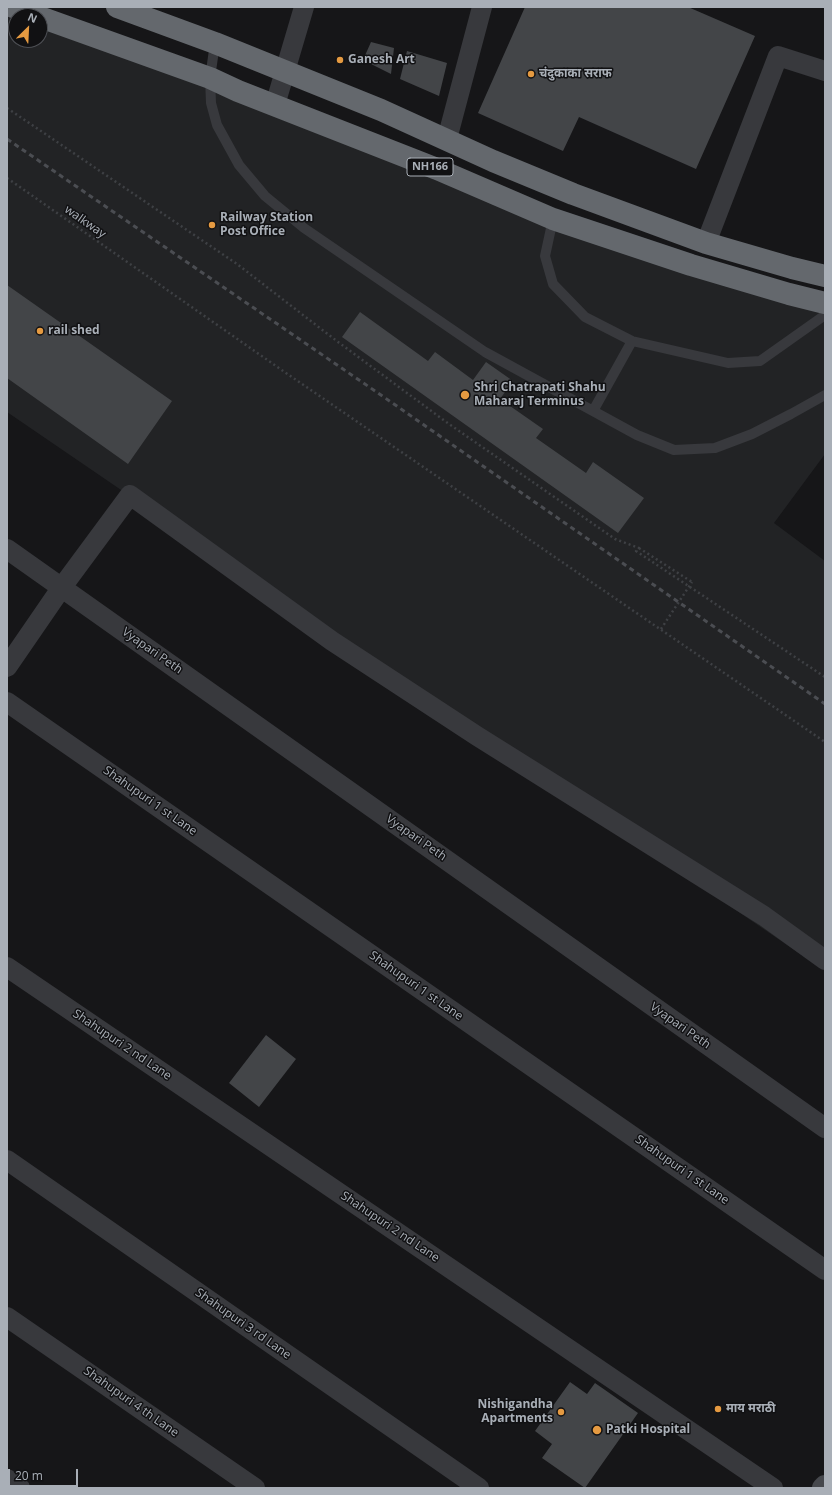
<!DOCTYPE html>
<html>
<head>
<meta charset="utf-8">
<style>
  body { margin:0 }
  #map { position:relative; width:832px; height:1495px; overflow:hidden; background:#161618; font-family:"Open Sans",sans-serif }
  canvas { display:block }
  .frame { position:absolute; inset:0; border:8px solid #a9afb7; pointer-events:none }
  .north { position:absolute; left:8px; top:8px; width:40px; height:40px; box-sizing:border-box; background:#111113; border:1px solid #4e5055; border-radius:50%; rotate:24deg; font-size:11px; font-weight:700; line-height:16px; text-align:center; color:#a9afb7 }
  .north::after { content:''; display:block; margin:auto; width:14px; height:18px; background:#e59a41; clip-path:polygon(50% 0,100% 100%,50% 72%,0 100%) }
  .scale { position:absolute; left:8px; top:1469px; width:70px; height:18px; box-sizing:border-box; border:2px solid #a9afb7; border-top:0; padding-left:5px; font-size:12px; line-height:14px; white-space:nowrap; color:#a9afb7; -webkit-text-stroke:3px #111113; paint-order:stroke }
</style>
</head>
<body>
<div id="map">
<canvas width="832" height="1495"></canvas>
<div class="frame"></div>
<div class="north">N</div>
<div class="scale">20 m</div>
</div>
<script>
const context = document.querySelector('canvas').getContext('2d');
context.lineJoin = 'round';
function fillPath(path, color) { context.fillStyle = color; context.fill(path, 'evenodd'); }
const poly = rows => new Path2D(rows.map(r => 'M' + r).join(''));
function trace(path, color, width, dash) { context.strokeStyle = color; context.lineWidth = width; context.lineCap = dash ? 'butt' : 'round'; context.setLineDash(dash || []); context.stroke(path); }
function label(font, color, halo, rows, align = 'center') {
  context.font = font + ' "Open Sans","Noto Sans Devanagari",sans-serif'; context.lineWidth = 3; context.setLineDash([]); context.textBaseline = 'middle'; context.strokeStyle = halo; context.fillStyle = color; for (const [text, x, y, turn = 0] of rows) {
    context.save(); context.translate(x, y); context.rotate((+turn || 0) * Math.PI / 180); context.textAlign = isNaN(turn) ? turn : align; if (halo) context.strokeText(text, 0, 0); context.fillText(text, 0, 0); context.restore();
  }
}
const built = poly([
  [7,7,16,16,16,40,40,40,40,17,518,205,825,299,825,454,774,523,825,561,825,971,7,412]
]);
const building = poly([
  [525,7,688,7,755,36,696,169,579,117,563,151,478,113],
  [371,42,394,48,391,74,363,60],
  [407,51,447,63,439,96,400,79],
  [7,285,172,401,128,464,7,378],
  [360,312,428,361,435,352,473,380,486,362,513,381,500,399,543,429,536,438,586,473,593,462,644,498,618,533,342,337],
  [266,1035,296,1059,259,1107,229,1083],
  [570,1382,587,1394,595,1383,638,1413,585,1488,542,1458,552,1444,535,1431]
]);
const path = poly([
  [7,108,237,264,338,342,449,424,615,539,639,548,636,551,825,677],
  [7,178,286,373,825,742],
  [639,548,692,582]
]);
const lane = poly([
  [215,43,210,78,211,103,217,125,239,165,265,196,304,228,485,352,637,435,674,450,715,448,752,434,791,414,825,395],
  [553,219,545,256,553,284,585,317,632,341,728,363,760,361,825,315],
  [593,411,632,341]
]);
const street = poly([
  [275,105,304,7],
  [447,139,482,7],
  [706,243,778,56,825,71],
  [7,549,825,1128],
  [7,667,62,587,130,495,332,641,477,736,764,916,825,960],
  [7,702,825,1270],
  [7,967,773,1488],
  [7,1160,479,1488],
  [7,1317,255,1488],
  [7,1479,20,1488]
]);
const secondary = poly([
  [823,1488,825,1486]
]);
const highway = poly([
  [13,7,38,16],
  [117,7,215,43,381,110,493,161,573,194,706,243,792,268,825,276],
  [40,17,210,78,238,91,437,169,553,219,691,265,789,294,825,303]
]);
const rail = poly([
  [7,139,378,393,825,704]
]);
const pathBridge = poly([
  [661,629,692,582]
]);
const markers = [
  [340,60,4,"#e59a41"],
  [531,74,4,"#e59a41"],
  [212,225,4,"#e59a41"],
  [40,331,4,"#e59a41"],
  [465,395,5,"#e59a41"],
  [718,1409,4,"#e59a41"],
  [561,1412,4,"#e59a41"],
  [597,1430,5,"#e59a41"]
];
const shields = [
  [430,167,46]
];
const shieldNames = [
  ["NH166",430,167]
];
const poiNames = [
  ["Ganesh Art",348,60],
  ["चंदुकाका सराफ",539,74],
  ["Railway Station",220,218],
  ["Post Office",220,232],
  ["rail shed",48,331],
  ["Shri Chatrapati Shahu",474,388],
  ["Maharaj Terminus",474,402],
  ["Nishigandha",553,1405,"right"],
  ["Apartments",553,1419,"right"],
  ["माय मराठी",726,1409],
  ["Patki Hospital",606,1430]
];
const streetNames = [
  ["walkway",85,222,35],
  ["Vyapari Peth",152,651,35],
  ["Shahupuri 1 st Lane",150,801,35],
  ["Vyapari Peth",416,838,35],
  ["Shahupuri 1 st Lane",416,986,35],
  ["Vyapari Peth",680,1026,35],
  ["Shahupuri 2 nd Lane",122,1045,34],
  ["Shahupuri 1 st Lane",682,1170,35],
  ["Shahupuri 2 nd Lane",390,1227,34],
  ["Shahupuri 3 rd Lane",243,1324,35],
  ["Shahupuri 4 th Lane",131,1402,35]
];
fillPath(built, '#222325');
fillPath(building, '#434548');
trace(path, '#3e4044', 2.5, [2, 3]);
trace(lane, '#38393d', 10);
trace(street, '#38393d', 20);
trace(secondary, '#46484d', 22);
trace(highway, '#64686d', 22);
trace(rail, '#4b4d52', 3, [5, 4]);
trace(pathBridge, '#3e4044', 2.5, [2, 3]);
for (const [x, y, r, color] of markers) { const dot = new Path2D(); dot.arc(x, y, r, 0, 2 * Math.PI); context.fillStyle = color; context.fill(dot); trace(dot, '#111113', 1.5); }
for (const [x, y, w] of shields) { const box = new Path2D(); box.roundRect(x - w / 2, y - 9, w, 18, 3); context.fillStyle = '#111113'; context.fill(box); trace(box, '#a9afb7', 1); }
label('bold 11px', '#a9afb7', null, shieldNames);
label('bold 12px', '#a9afb7', '#111113', poiNames, 'left');
label('12px', '#a9afb7', '#111113', streetNames);
</script>
</body>
</html>
